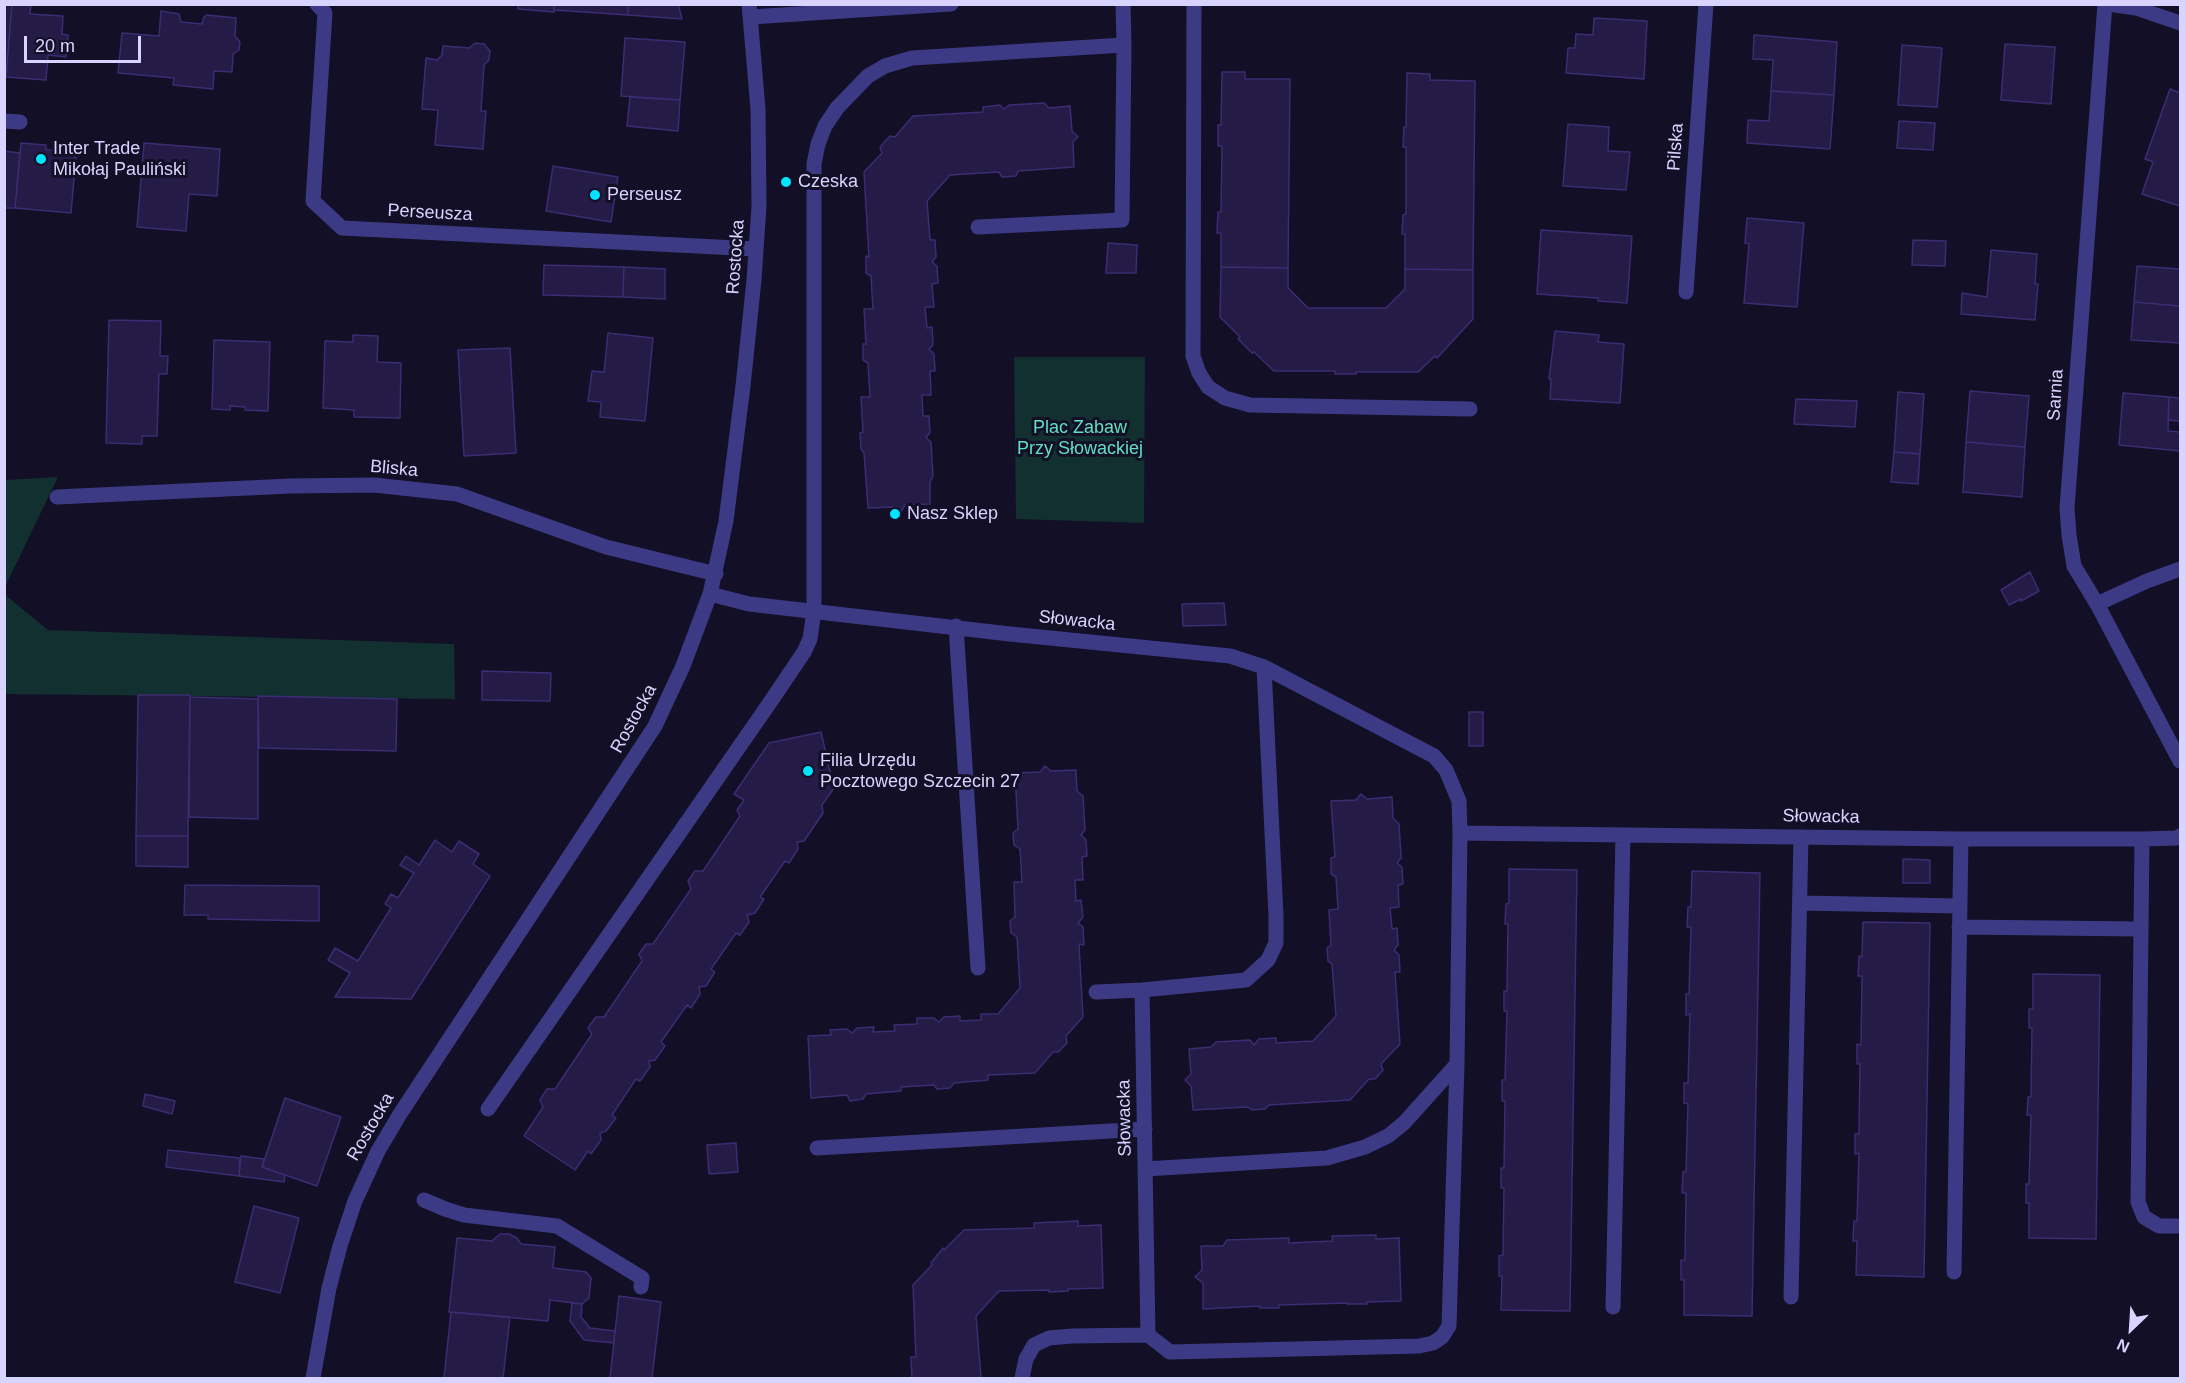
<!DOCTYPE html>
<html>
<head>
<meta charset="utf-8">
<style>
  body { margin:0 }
  #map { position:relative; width:2185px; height:1383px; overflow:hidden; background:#130f26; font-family:Arial,sans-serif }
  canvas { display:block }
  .frame { position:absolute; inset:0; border:6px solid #d9d4ff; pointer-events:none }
  .north { position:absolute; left:2101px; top:1299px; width:60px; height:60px; -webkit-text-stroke:4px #130f26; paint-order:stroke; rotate:205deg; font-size:16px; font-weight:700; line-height:24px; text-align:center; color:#d9d4ff }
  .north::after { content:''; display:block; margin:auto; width:21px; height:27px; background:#d9d4ff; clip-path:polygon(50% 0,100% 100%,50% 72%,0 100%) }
  .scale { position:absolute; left:24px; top:36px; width:117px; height:27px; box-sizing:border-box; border:3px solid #d9d4ff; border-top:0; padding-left:8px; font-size:18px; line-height:21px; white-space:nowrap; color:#d9d4ff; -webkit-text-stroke:4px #130f26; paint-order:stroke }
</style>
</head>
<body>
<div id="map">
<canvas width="2185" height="1383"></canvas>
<div class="frame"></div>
<div class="north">N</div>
<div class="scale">20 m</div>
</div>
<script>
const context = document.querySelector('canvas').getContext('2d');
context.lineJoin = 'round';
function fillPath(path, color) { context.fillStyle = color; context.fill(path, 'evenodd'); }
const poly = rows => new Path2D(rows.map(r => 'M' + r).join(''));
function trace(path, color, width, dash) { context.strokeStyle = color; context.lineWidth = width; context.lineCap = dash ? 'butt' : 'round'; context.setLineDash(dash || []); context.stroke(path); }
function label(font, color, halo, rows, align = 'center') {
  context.font = font + ' Arial,sans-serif'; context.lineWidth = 6; context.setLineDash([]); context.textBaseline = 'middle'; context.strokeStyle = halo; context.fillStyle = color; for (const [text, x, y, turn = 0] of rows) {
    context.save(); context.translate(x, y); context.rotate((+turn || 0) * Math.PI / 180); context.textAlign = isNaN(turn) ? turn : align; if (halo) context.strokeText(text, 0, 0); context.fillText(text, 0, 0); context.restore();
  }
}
const green = poly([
  [1014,357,1145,357,1144,523,1016,519],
  [58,477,5,587,5,480],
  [4,594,48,630,454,644,455,699,5,694]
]);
const building = poly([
  [4,4,12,4,6,77,4,77,4,4],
  [12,4,31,4,30,14,63,16,62,34,68,35,66,57,48,55,46,80,6,77,12,4],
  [518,4,554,4,554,12,518,9,518,4],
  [554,4,628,4,628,15,554,10,554,4],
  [628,4,678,4,682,19,628,15,628,4],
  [161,11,179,14,181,22,202,24,204,17,207,15,236,18,235,36,240,42,239,50,233,54,232,72,214,71,213,89,173,85,174,78,118,73,122,33,159,36,161,11],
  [1594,18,1647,21,1644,79,1566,73,1568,48,1575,48,1576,34,1593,35,1594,18],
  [1754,35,1837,42,1834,95,1771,91,1773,60,1753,59,1754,35],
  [625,38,685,42,680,100,621,96,625,38],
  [475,43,484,44,490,51,489,60,484,65,481,111,486,111,483,149,435,145,438,110,422,109,426,58,437,60,442,55,443,46,469,48,475,43],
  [2005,44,2055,47,2051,104,2001,100,2005,44],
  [1902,45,1942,48,1937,107,1898,105,1902,45],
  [1222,72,1245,72,1245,79,1290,79,1288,268,1221,267,1221,233,1217,233,1218,212,1221,212,1222,146,1218,146,1218,125,1221,125,1222,72],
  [1407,73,1430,74,1430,80,1475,81,1473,270,1405,269,1405,234,1402,234,1403,215,1406,214,1406,147,1403,147,1404,127,1406,127,1407,73],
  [2170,89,2180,93,2180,206,2142,194,2153,162,2145,159,2170,89],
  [1771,91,1834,95,1830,149,1747,143,1748,120,1769,121,1771,91],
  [630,97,680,100,678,131,627,126,630,97],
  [1044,103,1049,108,1070,106,1072,131,1078,137,1073,142,1074,167,1018,171,1016,176,1002,177,999,172,950,175,927,201,930,240,935,240,936,257,932,262,937,266,938,283,932,284,934,307,925,307,927,328,932,327,933,345,929,349,934,354,935,371,930,371,931,395,922,395,923,416,929,416,930,432,926,438,931,442,933,476,930,482,930,504,905,505,900,513,893,507,868,508,864,453,861,449,860,433,863,432,861,397,870,397,868,363,863,360,863,344,866,344,864,309,873,309,871,276,866,273,866,256,869,257,864,172,882,153,880,147,890,136,895,137,913,116,983,112,983,107,1000,105,1004,109,1009,105,1044,103],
  [1899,121,1935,123,1933,150,1897,148,1899,121],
  [1568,124,1609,127,1608,151,1630,152,1626,190,1563,186,1568,124],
  [21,143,46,145,46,150,53,150,53,155,76,157,71,213,15,208,21,143],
  [144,143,220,149,217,196,189,194,186,231,137,227,144,143],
  [4,151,20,153,15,208,4,208,4,151],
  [553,166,618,177,611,222,546,211,553,166],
  [1747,218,1804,223,1797,307,1744,303,1749,244,1745,243,1747,218],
  [1541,230,1632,236,1627,303,1598,301,1598,298,1537,294,1541,230],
  [1913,240,1946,241,1945,266,1912,265,1913,240],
  [1108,243,1137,245,1136,273,1106,273,1108,243],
  [1991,250,2037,254,2035,284,2038,284,2035,320,1961,314,1962,293,1987,297,1991,250],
  [544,265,624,267,623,297,543,295,544,265],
  [2137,266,2180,269,2180,306,2134,302,2137,266],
  [624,267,665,269,665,299,623,297,624,267],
  [1221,267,1288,268,1288,288,1308,308,1386,308,1405,289,1405,269,1473,270,1473,319,1437,358,1435,356,1418,372,1356,372,1356,374,1335,374,1335,371,1274,371,1254,352,1252,353,1238,339,1240,337,1220,317,1221,267],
  [2134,302,2180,306,2180,343,2131,340,2134,302],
  [109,320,161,321,160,356,168,356,167,374,159,374,157,436,142,436,142,444,106,443,109,320],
  [1555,331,1599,335,1598,342,1624,344,1620,403,1550,399,1551,379,1549,379,1555,331],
  [608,333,653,338,645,421,600,417,601,402,588,401,592,371,604,372,608,333],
  [353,335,378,336,377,362,401,363,400,418,354,417,354,410,323,408,325,341,353,342,353,335],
  [214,340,270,342,268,411,245,410,245,407,230,406,230,410,212,409,214,340],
  [510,348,516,453,464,456,458,350,510,348],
  [1970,391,2029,396,2025,447,1966,442,1970,391],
  [1898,392,1924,394,1920,454,1894,452,1898,392],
  [2123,393,2169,397,2168,431,2180,432,2180,451,2119,445,2123,393],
  [2169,397,2180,398,2180,421,2168,420,2169,397],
  [1796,399,1857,401,1855,427,1794,424,1796,399],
  [1966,442,2025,447,2022,497,1963,492,1966,442],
  [1894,452,1920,454,1918,484,1891,482,1894,452],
  [2030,572,2039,591,2021,601,2021,599,2009,605,2001,590,2030,572],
  [1224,603,1226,625,1183,626,1182,604,1224,603],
  [482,671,551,673,550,701,482,700,482,671],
  [138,695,190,695,188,836,136,836,138,695],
  [258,696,397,699,396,751,259,748,258,696],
  [190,697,258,699,258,819,189,817,190,697],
  [1469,712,1483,712,1483,746,1469,746,1469,712],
  [821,732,834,788,822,805,823,813,804,841,797,842,798,849,789,863,785,861,760,897,764,899,755,913,747,915,749,922,740,935,736,933,711,969,715,972,706,986,699,987,700,994,691,1008,687,1005,661,1042,665,1046,655,1060,649,1061,650,1067,640,1081,636,1079,612,1115,616,1118,606,1131,600,1133,601,1140,591,1154,588,1151,575,1170,524,1136,543,1107,540,1100,547,1089,555,1089,592,1034,588,1028,596,1017,604,1017,642,961,639,954,646,944,653,944,691,889,688,881,695,871,703,871,740,816,737,810,744,800,734,794,769,743,821,732],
  [1045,766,1051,771,1076,770,1077,791,1083,796,1085,830,1081,835,1086,840,1087,856,1082,857,1083,880,1075,880,1076,901,1081,900,1083,917,1078,923,1083,927,1084,945,1079,944,1083,1017,1066,1036,1067,1043,1058,1052,1053,1052,1035,1073,988,1075,988,1080,954,1083,950,1088,937,1089,934,1085,901,1087,901,1091,866,1094,863,1099,850,1101,847,1095,811,1098,808,1036,831,1035,830,1030,847,1029,852,1033,857,1028,874,1027,873,1032,895,1031,894,1025,917,1024,917,1018,934,1018,939,1022,944,1017,960,1016,960,1021,981,1020,981,1014,998,1014,1020,988,1017,937,1011,933,1010,921,1015,917,1014,882,1022,882,1020,849,1014,845,1013,833,1018,829,1015,773,1040,772,1045,766],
  [1361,794,1367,799,1392,797,1393,818,1399,824,1401,858,1397,863,1402,867,1403,884,1398,885,1399,907,1390,908,1392,929,1397,928,1398,945,1394,950,1399,955,1400,972,1395,972,1400,1044,1381,1064,1383,1070,1375,1079,1369,1079,1350,1100,1269,1105,1265,1109,1252,1110,1248,1107,1193,1110,1191,1086,1185,1080,1191,1074,1189,1049,1211,1047,1216,1042,1250,1040,1254,1045,1259,1039,1276,1038,1276,1043,1313,1041,1336,1016,1332,964,1328,961,1327,948,1331,945,1329,910,1338,909,1336,877,1331,874,1331,858,1335,857,1331,801,1356,800,1361,794],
  [136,836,188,836,188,867,136,866,136,836],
  [435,840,452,852,459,841,479,854,473,864,490,876,411,999,335,997,350,973,328,960,335,948,358,961,391,908,385,904,391,894,398,898,414,873,400,865,406,856,419,865,435,840],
  [1903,859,1930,860,1930,883,1903,883,1903,859],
  [1509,869,1577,870,1570,1311,1501,1310,1502,1276,1499,1276,1499,1256,1503,1255,1504,1188,1501,1188,1501,1168,1504,1168,1505,1101,1502,1101,1502,1080,1505,1080,1507,1011,1504,1011,1504,991,1507,991,1508,924,1505,924,1506,904,1509,903,1509,869],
  [1692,871,1760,873,1752,1316,1684,1315,1684,1280,1681,1280,1681,1260,1685,1260,1686,1193,1682,1193,1683,1172,1686,1172,1688,1104,1684,1103,1684,1083,1688,1083,1690,1014,1686,1015,1686,994,1689,994,1691,927,1687,927,1688,907,1691,907,1692,871],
  [185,885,319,886,319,921,208,919,208,915,184,915,185,885],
  [1863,922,1930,923,1924,1277,1856,1275,1857,1241,1853,1241,1854,1221,1857,1221,1859,1153,1855,1154,1855,1134,1859,1134,1860,1064,1857,1064,1857,1044,1861,1045,1862,976,1858,976,1859,956,1862,957,1863,922],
  [2033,974,2100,975,2096,1239,2029,1238,2029,1203,2026,1203,2026,1184,2029,1184,2031,1115,2027,1115,2028,1097,2031,1097,2032,1028,2029,1028,2029,1009,2033,1009,2033,974],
  [145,1094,175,1101,172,1114,143,1106,145,1094],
  [285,1098,341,1117,317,1186,262,1167,285,1098],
  [736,1143,738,1172,709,1174,707,1145,736,1143],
  [168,1150,240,1158,239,1176,166,1167,168,1150],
  [241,1156,264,1159,262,1167,285,1175,284,1182,239,1176,241,1156],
  [254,1206,299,1218,280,1293,235,1282,254,1206],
  [1078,1221,1078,1226,1101,1225,1103,1288,1068,1289,1068,1291,1049,1292,1049,1290,999,1291,976,1316,981,1378,912,1378,911,1357,916,1357,913,1285,932,1265,931,1263,943,1248,944,1250,964,1230,1034,1228,1034,1223,1078,1221],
  [500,1234,509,1234,517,1238,521,1244,555,1247,553,1268,586,1272,591,1278,589,1298,582,1304,550,1300,548,1321,449,1312,457,1238,492,1241,500,1234],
  [1376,1235,1376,1239,1399,1238,1401,1301,1367,1302,1367,1304,1347,1304,1347,1303,1279,1305,1279,1308,1260,1308,1260,1306,1203,1309,1203,1283,1195,1277,1202,1270,1201,1246,1223,1246,1227,1240,1289,1238,1289,1243,1333,1241,1332,1236,1376,1235],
  [619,1296,661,1302,652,1378,610,1378,619,1296],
  [572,1303,582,1304,581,1317,590,1328,615,1331,614,1343,584,1340,570,1321,572,1303],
  [451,1312,510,1317,503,1378,444,1378,451,1312]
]);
const minor = poly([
  [317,4,325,13,313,201,342,228,756,249],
  [1123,4,1124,45],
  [1194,4,1193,356,1199,373,1208,387,1225,398,1250,405,1470,409],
  [2105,4,2067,508,2069,535,2074,566,2097,604,2180,761],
  [2108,4,2136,8,2180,23],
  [751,17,951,4],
  [4,121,20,122],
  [1686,292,1706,4],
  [57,497,290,486,374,485,457,494,606,547,716,574],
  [710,594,749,604,1010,634,1230,656,1264,667,1434,756,1446,770,1459,801,1460,833,1961,839,2142,839,2177,838,2180,836],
  [2097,604,2147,581,2180,569],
  [956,626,978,968],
  [2142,839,2138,1202,2144,1217,2159,1226,2180,1226],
  [1801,903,1959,906],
  [1959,927,2141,929],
  [1142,990,1148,1335],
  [1096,992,1142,990,1246,980,1268,960,1276,943,1276,915,1264,667],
  [488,1109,771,701,804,652,810,639,814,611,814,164,818,144,825,126,837,108,868,76,885,66,912,58,1124,45,1122,220,978,227],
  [817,1148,1145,1129],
  [1145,1169,1327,1158,1365,1147,1388,1136,1404,1123,1457,1064],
  [424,1200,445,1209,464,1215,557,1226,642,1278,641,1287],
  [1954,1272,1961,839],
  [1791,1297,1801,837],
  [1613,1307,1623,835],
  [313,1378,329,1288,340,1246,355,1201,378,1151,400,1114,655,726,683,666,710,594,726,521,743,386,754,280,759,206,758,109,749,4],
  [1022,1378,1026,1359,1034,1345,1049,1338,1072,1336,1148,1335,1170,1352,1419,1346,1433,1343,1442,1337,1449,1326,1457,1064,1460,833]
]);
const markers = [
  [41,159,6,"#00e5ff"],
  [786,182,6,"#00e5ff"],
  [595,195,6,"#00e5ff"],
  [895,514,6,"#00e5ff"],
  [808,771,6,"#00e5ff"]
];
const streetNames = [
  ["Pilska",1676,147,-86],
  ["Perseusza",430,213,3],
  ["Rostocka",736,257,-86],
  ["Sarnia",2056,395,-86],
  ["Bliska",394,469,5],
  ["Słowacka",1077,621,6],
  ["Rostocka",634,719,-61],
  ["Słowacka",1821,817,1],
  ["Słowacka",1125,1118,-91],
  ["Rostocka",371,1127,-60]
];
const poiNames = [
  ["Inter Trade",53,149],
  ["Mikołaj Pauliński",53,170],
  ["Czeska",798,182],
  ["Perseusz",607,195],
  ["Nasz Sklep",907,514],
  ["Filia Urzędu",820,761],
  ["Pocztowego Szczecin 27",820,782]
];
const parkNames = [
  ["Plac Zabaw",1080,428],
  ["Przy Słowackiej",1080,449]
];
fillPath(green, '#12302f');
fillPath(building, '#241b47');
trace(building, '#3b2d73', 1.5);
trace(minor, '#3d3a85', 15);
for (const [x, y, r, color] of markers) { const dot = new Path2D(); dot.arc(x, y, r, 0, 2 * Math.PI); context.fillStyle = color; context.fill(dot); trace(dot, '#130f26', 2); }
label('18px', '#d9d4ff', '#130f26', streetNames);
label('18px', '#d9d4ff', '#130f26', poiNames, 'left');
label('18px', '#5fe0c0', '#130f26', parkNames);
</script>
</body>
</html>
